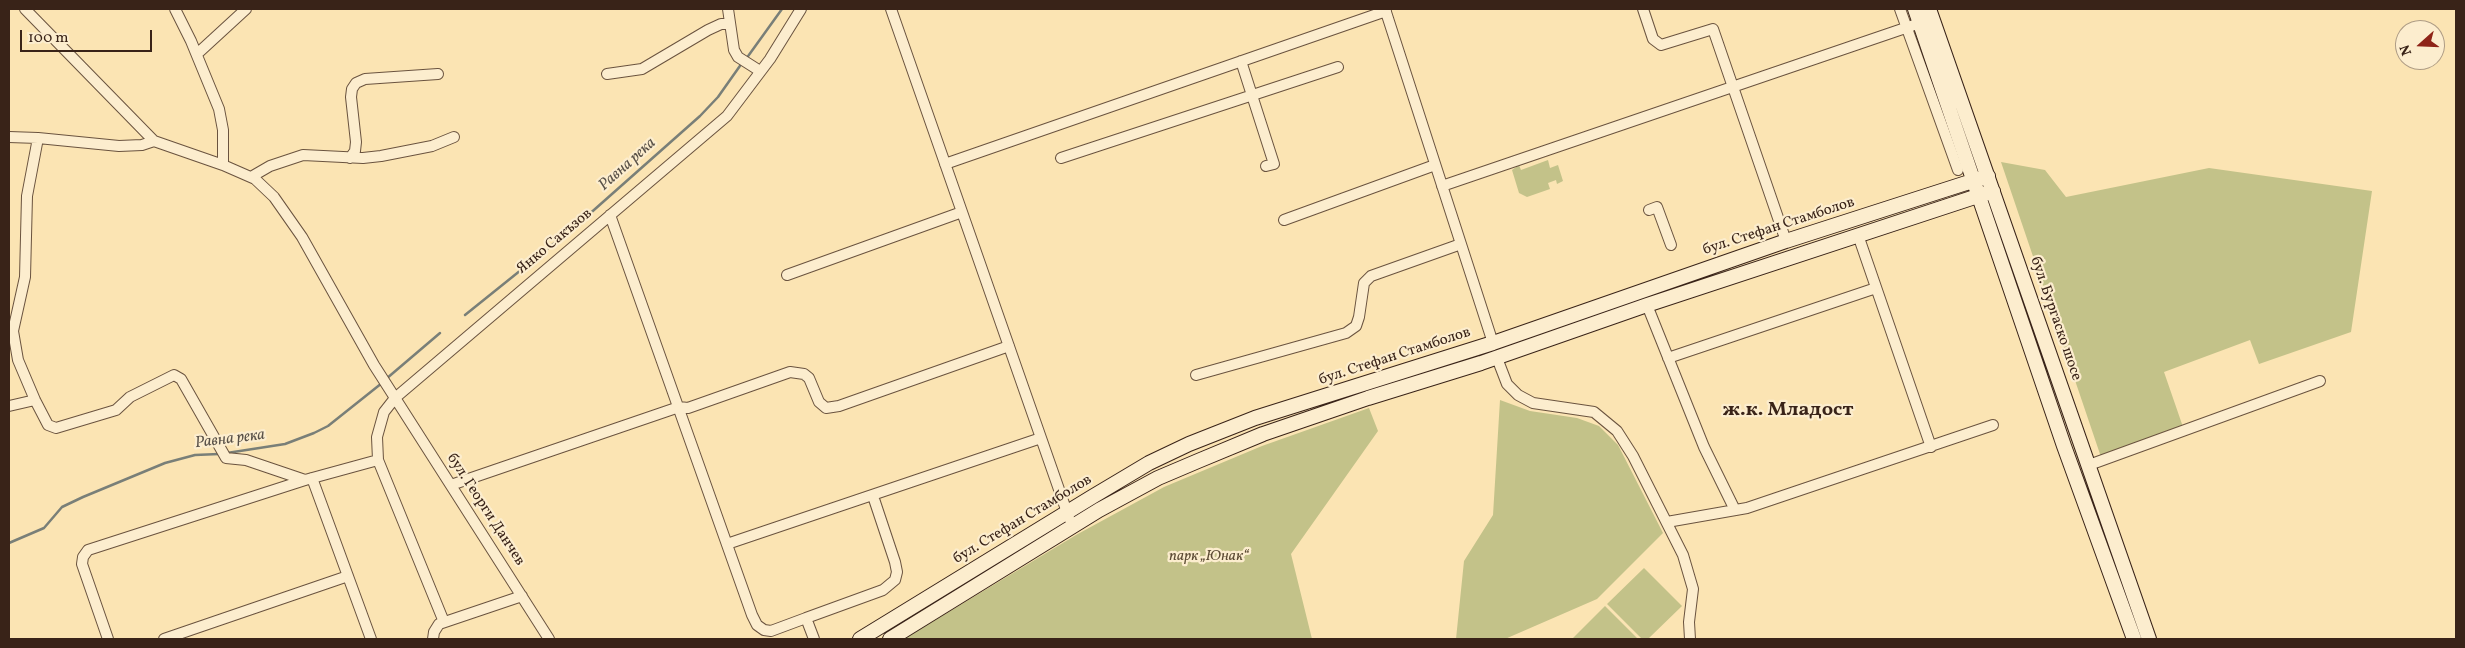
<!DOCTYPE html>
<html>
<head>
<meta charset="utf-8">
<style>
  body { margin:0 }
  #map { position:relative; width:2465px; height:648px; overflow:hidden; background:#fbe4b3; font-family:Vollkorn,serif }
  canvas { display:block }
  .frame { position:absolute; inset:0; border:10px solid #392318; pointer-events:none }
  .north { position:absolute; left:2395px; top:20px; width:50px; height:50px; box-sizing:border-box; background:#fcedce; border:1px solid #ae9c85; border-radius:50%; rotate:250deg; font-size:14px; font-weight:700; line-height:20px; text-align:center; color:#392318 }
  .north::after { content:''; display:block; margin:auto; width:18px; height:22px; background:#8f2418; clip-path:polygon(50% 0,100% 100%,50% 72%,0 100%) }
  .scale { position:absolute; left:20px; top:30px; width:132px; height:22px; box-sizing:border-box; border:2px solid #392318; border-top:0; padding-left:6px; font-size:15px; line-height:18px; white-space:nowrap; color:#392318; -webkit-text-stroke:4px #fcedce; paint-order:stroke }
</style>
</head>
<body>
<div id="map">
<canvas width="2465" height="648"></canvas>
<div class="frame"></div>
<div class="north">N</div>
<div class="scale">100 m</div>
</div>
<script>
const context = document.querySelector('canvas').getContext('2d');
context.lineJoin = 'round';
function fillPath(path, color) { context.fillStyle = color; context.fill(path, 'evenodd'); }
const poly = rows => new Path2D(rows.map(r => 'M' + r).join(''));
function trace(path, color, width, dash) { context.strokeStyle = color; context.lineWidth = width; context.lineCap = dash ? 'butt' : 'round'; context.setLineDash(dash || []); context.stroke(path); }
function label(font, color, halo, rows, align = 'center') {
  context.font = font + ' Vollkorn,serif'; context.lineWidth = 4.5; context.setLineDash([]); context.textBaseline = 'middle'; context.strokeStyle = halo; context.fillStyle = color; for (const [text, x, y, turn = 0] of rows) {
    context.save(); context.translate(x, y); context.rotate((+turn || 0) * Math.PI / 180); context.textAlign = isNaN(turn) ? turn : align; if (halo) context.strokeText(text, 0, 0); context.fillText(text, 0, 0); context.restore();
  }
}
const green = poly([
  [1548,160,1550,168,1558,165,1563,181,1557,184,1556,180,1548,183,1550,189,1527,197,1519,193,1512,170,1519,165,1521,170],
  [2001,162,2045,170,2066,197,2209,168,2372,191,2351,332,2259,364,2250,340,2164,372,2183,427,2101,457],
  [1500,400,1530,411,1577,418,1599,426,1618,445,1663,533,1597,599,1505,639,1456,639,1464,561,1493,515],
  [1369,408,1378,431,1291,554,1312,639,904,639,1076,535,1164,487,1262,446],
  [1644,568,1682,606,1648,639,1642,639,1607,604],
  [1605,606,1638,639,1572,639]
]);
const stream = poly([
  [746,59,782,9],
  [465,315,577,225,700,116,718,97,742,63],
  [386,379,440,333],
  [227,453,285,444,314,433,328,426,382,383],
  [9,543,44,528,62,507,83,497,165,463,195,455,219,454]
]);
const street = poly([
  [25,9,154,141,223,165],
  [175,9,191,41,219,109,223,130,223,165,255,179,274,197,302,237,374,365,549,639],
  [728,9,734,50,738,57,760,71],
  [891,9,1069,518],
  [1385,9,1493,343],
  [1643,9,1653,39,1661,45,1713,29,1786,241],
  [1900,9,1958,170],
  [197,54,246,9],
  [1241,61,1274,164,1266,166],
  [607,74,642,69,708,30,721,24,730,24],
  [9,137,38,138],
  [154,141,142,145,119,146,38,138,27,196,25,277,13,331,18,360,35,400,48,425,56,428,116,410,130,397,174,375,181,379,226,458,246,460,305,480],
  [350,158,355,151,356,142,351,97,352,89,356,83,365,79,438,74],
  [1061,158,1338,67],
  [945,164,1386,11],
  [251,177,270,166,303,155,363,158,381,156,432,146,454,137],
  [1442,186,1920,23],
  [1649,210,1657,207,1671,245],
  [610,215,752,615,757,625,764,630,771,631,806,618,814,639],
  [1284,220,1435,165],
  [1858,235,1931,447],
  [787,275,962,212],
  [1647,305,1704,447,1735,510],
  [1497,358,1507,384,1518,395,1533,403,1594,412,1617,431,1633,456,1683,555,1693,589,1689,622,1690,639],
  [1668,358,1876,288],
  [1196,375,1346,333,1356,326,1359,317,1364,283,1371,276,1461,244],
  [9,406,35,400],
  [2089,465,2320,381],
  [312,478,371,639],
  [451,485,679,407,688,408,790,372,804,374,809,378,819,402,826,408,839,406,1009,346],
  [1667,522,1747,508,1993,425],
  [727,544,1041,438],
  [806,618,883,590,895,580,897,572,895,562,873,496],
  [444,622,378,460,377,437,384,412,395,398,727,116,770,59,801,9],
  [108,639,82,564,83,557,88,550,305,480,378,460],
  [164,639,348,576],
  [433,639,434,632,439,624,522,596]
]);
const secondary = poly([
  [1915,9,2064,446,2134,639],
  [1929,9,2149,639],
  [860,639,1092,497,1149,463,1189,444,1255,418,1493,343,1786,241,1988,176],
  [890,639,1099,510,1158,478,1198,461,1263,434,1368,398,1481,363,1647,305,1993,191]
]);
const streetNames = [
  ["бул. Стефан Стамболов",1779,227,-18],
  ["Янко Сакъзов",555,242,-40],
  ["бул. Бургаско шосе",2055,319,71],
  ["бул. Стефан Стамболов",1395,357,-18],
  ["бул. Георги Данчев",485,510,57],
  ["бул. Стефан Стамболов",1023,520,-31]
];
const parkNames = [
  ["парк „Юнак“",1209,557]
];
const waterNames = [
  ["Равна река",628,165,-42],
  ["Равна река",230,440,-7]
];
const districtNames = [
  ["ж.к. Младост",1788,411]
];
fillPath(green, '#c3c289');
trace(stream, '#797f78', 2.5);
trace(street, '#6a533f', 12);
trace(secondary, '#392318', 16);
trace(street, '#fcedce', 10);
trace(secondary, '#fcedce', 14);
label('15px', '#392318', '#fcedce', streetNames);
label('italic 15px', '#5c4b34', '#fcedce', parkNames);
label('italic 16px', '#595148', '#fcedce', waterNames);
label('bold 20px', '#392318', '#fcedce', districtNames);
</script>
</body>
</html>
